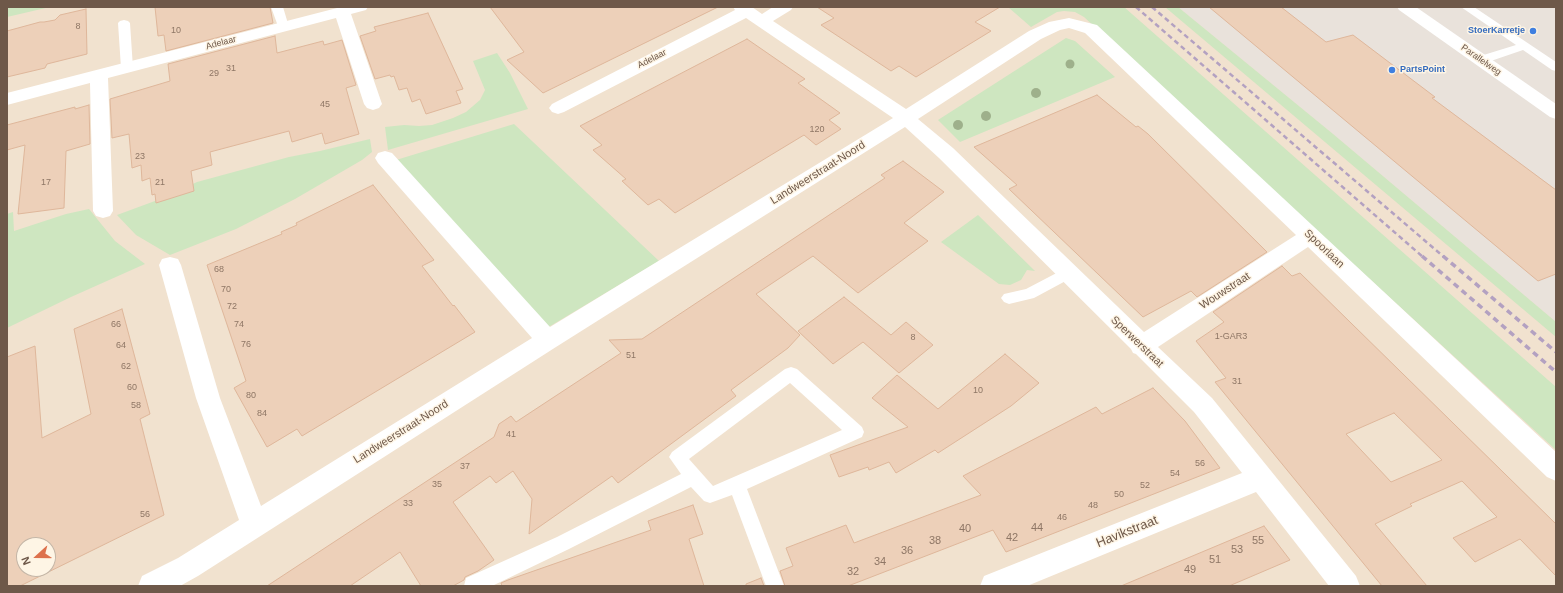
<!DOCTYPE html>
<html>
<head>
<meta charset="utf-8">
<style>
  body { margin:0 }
  #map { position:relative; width:1563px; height:593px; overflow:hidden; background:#faf1e0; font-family:Arial,sans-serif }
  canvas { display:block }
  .frame { position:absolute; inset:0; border:8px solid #6e5849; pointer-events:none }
  .north { position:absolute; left:16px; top:537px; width:40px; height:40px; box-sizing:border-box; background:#fef5e5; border:1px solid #c4b6a7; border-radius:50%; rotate:249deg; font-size:11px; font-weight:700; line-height:16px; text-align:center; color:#6e5849 }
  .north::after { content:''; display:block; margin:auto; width:14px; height:18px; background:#dd714c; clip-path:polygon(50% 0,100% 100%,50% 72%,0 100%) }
</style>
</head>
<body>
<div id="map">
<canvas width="1563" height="593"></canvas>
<div class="frame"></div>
<div class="north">N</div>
</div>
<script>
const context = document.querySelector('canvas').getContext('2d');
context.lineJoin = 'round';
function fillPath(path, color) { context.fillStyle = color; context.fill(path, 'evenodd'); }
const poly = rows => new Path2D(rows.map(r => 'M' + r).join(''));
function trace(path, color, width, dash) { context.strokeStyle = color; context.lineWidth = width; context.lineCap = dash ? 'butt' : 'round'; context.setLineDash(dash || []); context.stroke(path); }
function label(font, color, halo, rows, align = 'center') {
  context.font = font + ' Arial,sans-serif'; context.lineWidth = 3; context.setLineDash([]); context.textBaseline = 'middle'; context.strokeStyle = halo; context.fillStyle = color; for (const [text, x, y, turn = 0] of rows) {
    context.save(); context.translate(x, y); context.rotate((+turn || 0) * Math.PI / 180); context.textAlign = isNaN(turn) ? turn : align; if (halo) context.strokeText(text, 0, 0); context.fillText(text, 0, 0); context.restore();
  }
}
const residential = poly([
  [7,7,1556,7,1556,586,7,586],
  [24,545,48,545,48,569,24,569]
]);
const industrial = poly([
  [1178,7,1556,7,1556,322,1333,134]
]);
const green = poly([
  [7,7,50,7,7,17],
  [1008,7,1124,7,1556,387,1556,450,1084,17,1075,12,1064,11,1057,12,1031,27],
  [1165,7,1178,7,1333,134,1556,322,1556,337],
  [1066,38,1075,41,1115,77,960,142,938,120],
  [497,53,510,73,528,109,388,150,385,127,404,125,419,126,432,125,453,118,466,112,480,100,485,90,473,61],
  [514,124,659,261,547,328,396,160],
  [370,139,372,152,362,160,295,199,236,229,170,255,136,235,117,215,163,198,197,182,289,157,320,151],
  [89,209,115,241,145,264,71,297,7,328,7,214,13,212,14,231,66,214],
  [978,215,1035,271,1027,270,1021,280,1010,285,999,284,941,242]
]);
const building = poly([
  [155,7,270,7,273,23,166,51,164,35,158,36,155,7],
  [490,7,718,7,543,93,507,60,524,52,490,7],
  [817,7,1000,7,975,22,991,31,916,77,899,66,891,71,821,25,834,18,817,7],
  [1209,7,1281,7,1326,42,1353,35,1435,97,1432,98,1556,190,1556,274,1538,281,1209,7],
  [86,9,87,54,47,64,45,68,7,77,7,31,40,22,44,22,55,20,60,15,86,9],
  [428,13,463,89,456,91,461,103,426,114,420,99,412,102,407,88,399,90,394,76,391,77,390,75,375,79,360,36,376,31,374,27,428,13],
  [275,36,277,53,323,41,324,45,342,40,356,85,346,88,359,134,325,144,322,133,292,142,289,131,210,152,212,165,191,171,194,191,156,203,155,194,152,195,150,178,142,181,141,165,132,168,129,134,112,138,110,99,170,81,168,64,275,36],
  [747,39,805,79,798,83,840,113,829,120,841,129,816,145,804,135,675,213,659,199,648,205,622,181,626,179,593,150,602,145,580,126,747,39],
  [1097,95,1136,127,1138,126,1148,134,1267,252,1197,297,1191,291,1143,317,1009,189,1017,185,974,147,1097,95],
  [89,105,90,144,66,151,64,208,18,214,25,145,7,150,7,125,75,107,75,109,89,105],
  [903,161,944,192,904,223,928,241,858,293,813,256,756,294,800,335,788,348,731,390,736,396,618,483,612,476,529,534,532,499,513,471,496,483,490,476,453,502,494,560,478,571,465,577,464,580,453,586,421,586,400,552,350,586,267,586,494,437,499,424,511,416,516,422,621,353,609,340,642,339,885,178,881,175,903,161],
  [373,185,434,260,422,266,453,306,454,305,475,332,302,436,297,429,267,447,234,388,246,381,207,265,282,234,281,232,297,225,296,223,373,185],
  [1282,266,1292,276,1300,273,1556,524,1556,576,1520,539,1475,562,1453,538,1497,517,1462,481,1410,504,1412,506,1375,524,1427,586,1382,586,1215,382,1226,378,1196,341,1224,322,1213,312,1282,266],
  [1394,413,1442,460,1391,482,1346,434,1394,413],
  [844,297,891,335,906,322,933,345,899,373,863,342,833,364,798,331,844,297],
  [122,309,150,414,140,419,164,515,20,586,7,586,7,357,35,346,42,438,91,414,74,329,122,309],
  [24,545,48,545,48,569,24,569,24,545],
  [1005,354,1039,383,1011,406,938,453,935,450,896,473,889,462,869,470,868,467,839,477,830,455,908,427,872,398,897,375,938,409,1005,354],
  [1153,388,1185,421,1220,468,1006,552,993,530,848,586,785,586,780,571,793,566,786,548,846,525,854,543,981,495,963,476,1096,407,1102,414,1153,388],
  [693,505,703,534,689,539,704,586,502,586,501,583,508,580,651,530,648,521,693,505],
  [1264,526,1290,560,1229,586,1121,586,1264,526],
  [761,578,764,586,746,586,746,584,761,578]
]);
const lane = poly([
  [271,7,283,7,289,27,287,29,279,29,271,7],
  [1461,7,1474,7,1556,62,1556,71,1552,70,1523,50,1485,63,1477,63,1475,60,1477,57,1516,45,1461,7],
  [124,20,128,21,130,23,133,68,131,71,127,72,123,71,121,68,118,23,120,21,124,20],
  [1068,267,1073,269,1075,273,1073,277,1034,298,1009,304,1004,302,1001,298,1004,294,1026,289,1068,267],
  [791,367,797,369,862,427,864,432,862,437,747,489,784,586,766,586,732,495,710,503,704,501,691,487,569,549,492,586,464,586,466,578,557,537,681,474,669,457,672,452,785,369,791,367],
  [790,383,842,430,713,486,689,459,790,383]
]);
const street = poly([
  [341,7,368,7,366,10,351,14,382,104,379,108,373,110,367,108,364,104,336,18,108,78,113,211,110,216,103,218,96,216,93,211,90,83,7,105,7,93,341,7],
  [733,7,752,7,762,14,773,7,793,7,791,10,773,21,906,109,1029,31,1049,22,1069,18,1097,25,1556,452,1556,481,1547,477,1308,247,1158,347,1212,398,1356,576,1360,586,1329,586,1256,492,1027,586,980,586,984,576,1242,473,1194,412,1136,354,1133,353,1131,349,939,158,905,127,556,347,198,576,180,586,138,586,142,576,178,558,239,520,196,398,159,265,162,259,170,257,178,259,181,265,220,398,261,506,532,338,378,163,375,158,378,153,385,151,392,153,550,327,893,118,746,18,564,112,558,114,552,112,549,108,552,104,735,10,733,7],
  [1069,28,1085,33,1296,235,1144,332,953,148,918,119,1041,39,1060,30,1069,28],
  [1397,7,1416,7,1556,104,1556,119,1550,117,1399,10,1397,7]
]);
const railFar1 = poly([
  [1136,7,1423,257],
  [1152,7,1444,257]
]);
const rail = poly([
  [1422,256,1556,372],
  [1443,256,1556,352]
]);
const trees = [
  [1070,64,4.5],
  [1036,93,5],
  [986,116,5],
  [958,125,5]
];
const markers = [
  [1533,31,4,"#3f7fe0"],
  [1392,70,4,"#3f7fe0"]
];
const numberNames = [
  ["8",78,27],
  ["10",176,31],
  ["31",231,69],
  ["29",214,74],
  ["45",325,105],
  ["120",817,130],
  ["23",140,157],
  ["17",46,183],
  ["21",160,183],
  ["68",219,270],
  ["70",226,290],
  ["72",232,307],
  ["66",116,325],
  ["74",239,325],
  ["1-GAR3",1231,337],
  ["8",913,338],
  ["76",246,345],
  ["64",121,346],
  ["51",631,356],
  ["62",126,367],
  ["31",1237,382],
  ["60",132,388],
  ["10",978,391],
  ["80",251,396],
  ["58",136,406],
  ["84",262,414],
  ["41",511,435],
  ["56",1200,464],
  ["37",465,467],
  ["54",1175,474],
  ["35",437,485],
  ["52",1145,486],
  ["50",1119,495],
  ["33",408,504],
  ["48",1093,506],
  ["56",145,515],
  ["46",1062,518]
];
const farShopnames = [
  ["StoerKarretje",1525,31],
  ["PartsPoint",1400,70,"left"]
];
const farStreetnames = [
  ["Adelaar",221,43,-15],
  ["Adelaar",652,59,-27],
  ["Parallelweg",1481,60,35]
];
const streetNames = [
  ["Landweerstraat-Noord",818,173,-32],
  ["Spoorlaan",1324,249,43],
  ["Wouwstraat",1225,291,-33],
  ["Sperwerstraat",1137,342,44],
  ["Landweerstraat-Noord",401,432,-32]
];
const nearNumbernames = [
  ["44",1037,528],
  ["40",965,529],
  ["42",1012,538],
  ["38",935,541],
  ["55",1258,541],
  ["53",1237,550],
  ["36",907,551],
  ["51",1215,560],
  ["34",880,562],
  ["49",1190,570],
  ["32",853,572]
];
const nearStreetnames = [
  ["Havikstraat",1127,532,-22]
];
fillPath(residential, '#f1e2cf');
fillPath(industrial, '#e9e2db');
fillPath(green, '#cee6c0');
fillPath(building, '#edd0b9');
trace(building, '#dfb79b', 1);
fillPath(lane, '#fff');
fillPath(street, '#fff');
trace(railFar1, '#b3a1c1', 2.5, [5, 3.5]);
trace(rail, '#b3a1c1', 3.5, [6, 4.5]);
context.fillStyle = '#9eb08b';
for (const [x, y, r] of trees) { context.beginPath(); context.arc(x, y, r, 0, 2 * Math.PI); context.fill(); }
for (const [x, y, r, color] of markers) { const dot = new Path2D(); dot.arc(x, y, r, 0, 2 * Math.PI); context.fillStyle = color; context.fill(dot); trace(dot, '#fef5e5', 1.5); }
label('9px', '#8e7665', null, numberNames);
label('bold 9px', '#366cbe', '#fef5e5', farShopnames, 'right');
label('9px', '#6e5849', '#fef5e5', farStreetnames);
label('11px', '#6e5849', '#fef5e5', streetNames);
label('11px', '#8e7665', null, nearNumbernames);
label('13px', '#6e5849', '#fef5e5', nearStreetnames);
</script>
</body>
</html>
